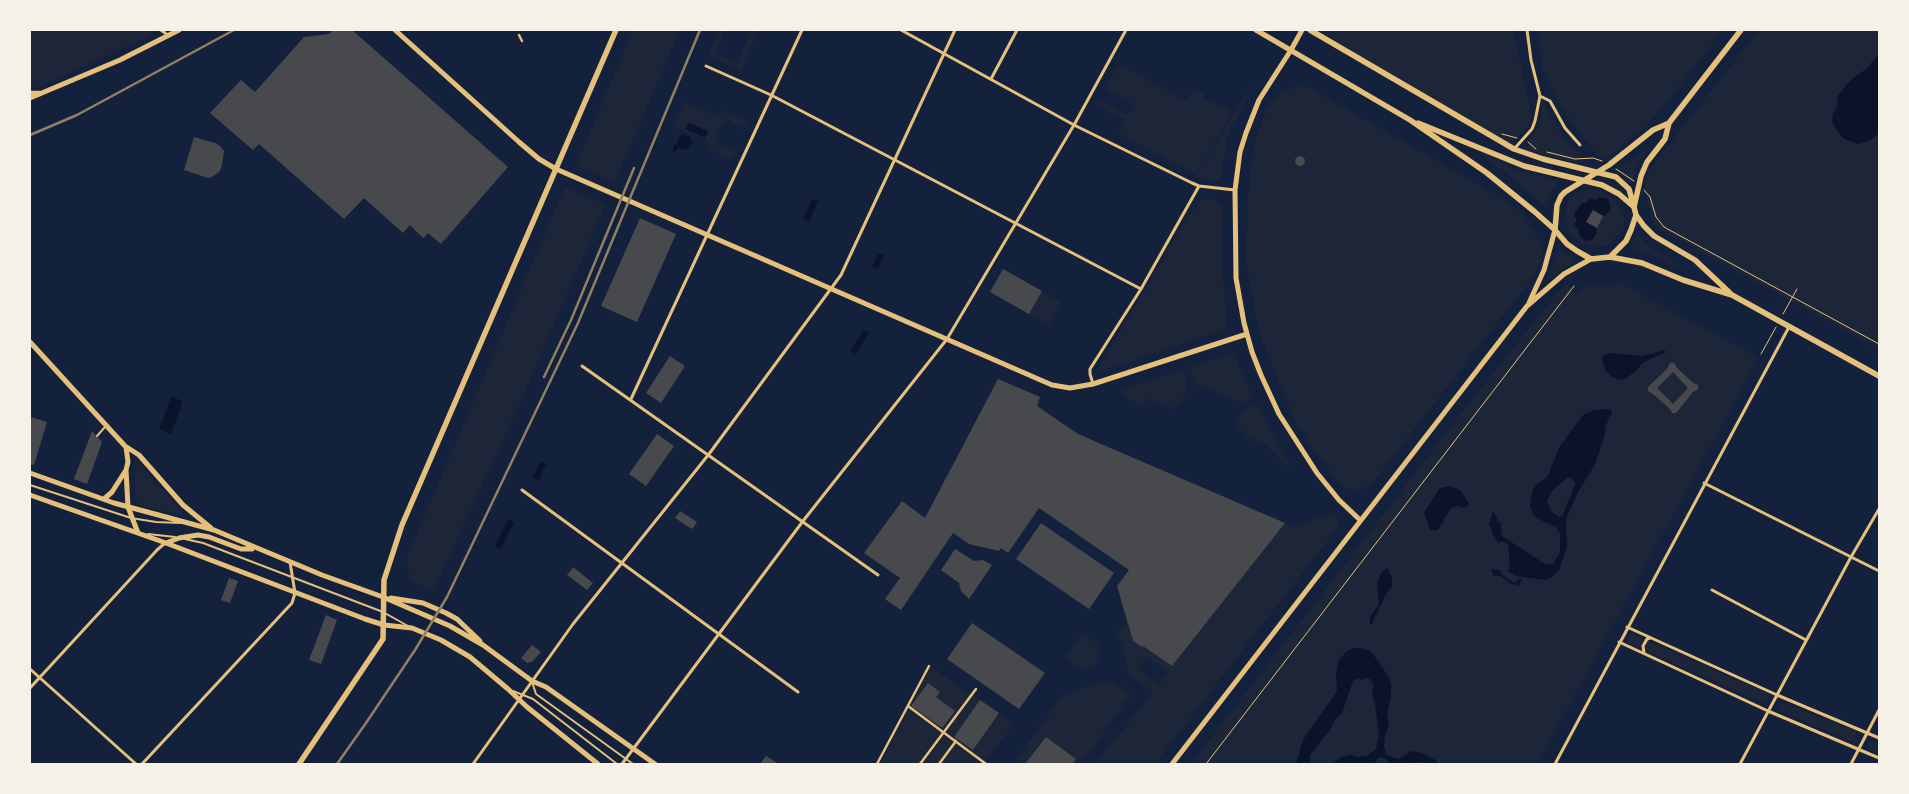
<!DOCTYPE html>
<html>
<head>
<meta charset="utf-8">
<style>
  body { margin:0 }
  #map { position:relative; width:1909px; height:794px; overflow:hidden; background:#14213d; font-family:Arial,sans-serif }
  canvas { display:block }
  .frame { position:absolute; inset:0; border:31px solid #f6f1e7; pointer-events:none }
</style>
</head>
<body>
<div id="map">
<canvas width="1909" height="794"></canvas>
<div class="frame"></div>
</div>
<script>
const context = document.querySelector('canvas').getContext('2d');
context.lineJoin = 'round';
function fillPath(path, color) { context.fillStyle = color; context.fill(path, 'evenodd'); }
const poly = rows => new Path2D(rows.map(r => 'M' + r).join(''));
function trace(path, color, width, dash) { context.strokeStyle = color; context.lineWidth = width; context.lineCap = dash ? 'butt' : 'round'; context.setLineDash(dash || []); context.stroke(path); }
const green = poly([
  [30,30,152,30,153,31,150,36,30,91],
  [633,30,680,30,614,183,576,165],
  [719,30,725,30,716,52,737,63,751,32,747,30,758,30,741,71,709,55],
  [1318,30,1513,30,1532,117,1527,127,1515,140,1511,143,1505,142],
  [1540,30,1723,30,1667,102,1643,130,1608,156,1603,158,1598,156,1578,131,1554,94,1543,71,1539,44],
  [1759,30,1879,30,1879,349,1659,229,1652,219,1645,189,1645,182,1649,170],
  [1118,64,1187,101,1194,88,1206,95,1204,98,1221,108,1223,106,1233,112,1197,172,1190,172,1118,133,1125,120,1096,105,1099,99,1128,115,1134,105,1105,89],
  [1256,78,1227,137,1221,175,1219,179,1215,180,1203,180,1195,177],
  [1299,86,1312,89,1510,203,1523,214,1540,242,1542,257,1534,276,1373,482,1367,487,1356,490,1348,489,1337,481,1316,453,1296,422,1279,384,1259,331,1246,261,1248,198,1253,148,1266,110,1280,92],
  [685,103,718,117,722,110,747,121,743,129,743,125,736,125,728,118,722,124,714,138,717,140,717,146,723,145,726,146,729,152,733,148,736,149,731,160,707,149,709,141,673,126],
  [688,123,708,131,705,138,686,129],
  [1544,105,1563,137,1580,154,1577,162,1574,162,1534,153,1527,149,1530,139,1540,124,1542,106],
  [1650,146,1637,166,1633,183,1612,170,1636,157],
  [1480,152,1508,167,1559,181,1550,192,1545,206],
  [567,188,606,204,524,394,433,591,409,580,407,557,563,191],
  [1585,190,1597,190,1608,195,1614,199,1621,211,1625,221,1623,230,1608,246,1592,247,1585,245,1573,237,1567,227,1564,217,1567,203,1577,193],
  [1207,199,1214,199,1223,209,1222,263,1227,329,1101,372,1098,371,1098,368,1190,214,1201,200],
  [1638,234,1650,247,1687,271,1630,247],
  [1559,249,1575,261,1552,276,1541,288,1552,269],
  [1566,283,1575,296,1583,285,1601,287,1620,283,1759,358,1537,764,1191,764,1446,433,1525,333],
  [1042,291,1061,302,1049,325,1029,314],
  [1231,353,1234,355,1253,398,1240,403,1196,383,1189,367],
  [1182,369,1188,385,1181,404,1178,403,1175,409,1147,398,1143,406,1125,398,1121,390],
  [1256,404,1291,465,1287,467,1266,445,1245,436,1246,433,1236,428,1242,410],
  [135,458,183,513,183,515,143,507,135,501],
  [1333,513,1339,521,1337,528,1155,764,1095,764,1153,692,1130,675,1118,634,1127,621,1133,641,1142,647,1143,646,1172,666,1285,523,1292,527],
  [1147,657,1168,672,1159,684,1138,669],
  [1083,633,1097,643,1100,654,1099,658,1093,667,1082,669,1065,659],
  [1631,633,1765,693,1768,697,1767,700,1764,703,1761,702,1628,643,1628,637],
  [931,667,1014,724,983,764,880,764],
  [1107,681,1113,682,1131,694,1081,764,1013,764,1063,695,1096,683],
  [1781,702,1856,731,1857,735,1855,741,1848,740,1781,711,1778,708],
  [1871,739,1879,742,1879,754,1868,748]
]);
const water = poly([
  [1879,54,1879,133,1869,141,1858,144,1844,139,1837,131,1832,121,1833,113,1837,107,1838,96,1847,84,1858,74,1865,70],
  [689,123,708,131,705,138,686,129],
  [682,135,689,136,692,140,692,145,686,150,679,148,674,153,672,151,675,144,677,145,678,138],
  [1599,197,1608,199,1611,208,1608,213,1603,216,1593,210,1597,233,1592,240,1585,241,1580,237,1578,229,1574,225,1577,220,1574,216,1575,212,1582,203,1586,203,1590,198,1595,200],
  [812,199,818,201,809,222,803,219],
  [878,253,884,255,878,270,872,267],
  [864,330,869,333,856,354,850,350],
  [1664,350,1666,352,1642,363,1637,370,1625,379,1620,380,1612,377,1606,371,1603,364,1602,357,1610,353,1643,356],
  [171,397,183,401,171,434,159,429],
  [1611,409,1612,412,1606,425,1604,438,1599,453,1594,466,1578,492,1567,517,1566,526,1567,547,1559,570,1551,578,1545,580,1516,576,1508,571,1510,568,1508,544,1501,541,1498,543,1491,530,1492,528,1489,525,1493,511,1498,518,1497,522,1500,521,1502,536,1545,564,1553,564,1560,552,1560,534,1556,527,1536,518,1532,512,1530,506,1532,492,1536,485,1547,477,1560,446,1583,415,1594,410],
  [1568,477,1572,479,1575,484,1564,512,1562,516,1559,517,1551,511,1547,501,1553,490],
  [541,461,546,464,539,478,541,479,540,481,533,478],
  [1451,486,1461,491,1469,504,1466,508,1457,506,1452,508,1449,511,1438,530,1430,530,1424,512,1440,488],
  [508,519,514,522,501,549,495,546],
  [1388,568,1392,578,1392,587,1386,594,1372,624,1370,624,1370,617,1379,604,1377,584,1379,578,1383,570],
  [1493,569,1500,570,1502,575,1515,583,1519,579,1522,579,1519,586,1511,584,1500,576,1494,576,1491,570],
  [1354,648,1360,648,1371,651,1388,676,1391,684,1391,696,1387,717,1389,726,1385,735,1384,745,1386,755,1398,759,1412,751,1419,752,1437,761,1438,764,1417,762,1392,764,1384,758,1378,758,1374,764,1332,764,1340,758,1349,755,1358,757,1367,756,1376,749,1379,735,1375,704,1372,693,1374,687,1371,680,1366,677,1363,680,1357,678,1353,681,1342,713,1335,720,1330,730,1310,755,1310,764,1296,764,1303,740,1337,691,1336,675,1338,661,1347,651]
]);
const building = poly([
  [333,30,352,30,508,167,441,244,428,233,423,238,410,225,403,233,364,198,344,219,259,144,253,150,210,113,241,80,255,92,304,37,329,34],
  [194,137,215,143,220,146,224,151,222,165,220,171,212,177,208,178,184,170],
  '1295 161a5 5 0 1 1 10 0a5 5 0 1 1-10 0Z',
  [1593,210,1603,216,1597,228,1586,222],
  [640,218,676,234,637,322,601,306],
  [1003,269,1042,291,1029,314,990,292],
  [670,356,685,366,661,403,646,393],
  [1670,363,1674,363,1677,368,1692,382,1698,385,1698,389,1693,392,1676,413,1672,413,1669,408,1653,394,1648,391,1648,387,1667,369],
  [1673,372,1688,388,1673,404,1657,388],
  [998,379,1040,397,1037,406,1078,434,1285,523,1172,666,1143,646,1142,647,1133,641,1117,586,1129,570,1039,508,1008,553,1001,548,999,551,969,544,953,533,901,610,885,599,900,578,864,553,902,501,925,518],
  [31,417,47,422,34,465,30,464],
  [92,431,102,442,87,484,74,479],
  [657,434,674,446,646,486,629,474],
  [680,511,697,522,692,529,675,518],
  [1041,523,1114,573,1089,609,1016,559],
  [955,549,974,561,983,560,992,565,969,599,961,591,959,583,941,570],
  [573,567,593,583,587,590,567,575],
  [229,578,238,581,230,603,221,600],
  [326,615,337,620,321,664,309,660],
  [972,623,1045,673,1019,709,947,659],
  [532,645,541,652,532,662,527,663,521,658],
  [928,683,940,692,936,697,955,711,942,728,911,706],
  [980,700,999,713,973,750,954,737],
  [1046,737,1076,759,1072,764,1025,764],
  [766,756,779,764,760,764]
]);
const path = poly([
  [1502,134,1517,138],
  [1528,142,1536,149],
  [1547,152,1575,159,1593,158,1602,161],
  [1616,169,1634,181],
  [1644,190,1650,197,1656,217,1664,227,1879,344],
  [1783,314,1797,289],
  [1761,354,1776,327],
  [1206,764,1574,286]
]);
const service = poly([
  [97,436,105,427],
  [30,485,131,518,156,522,181,523],
  [148,534,175,537],
  [185,539,203,543,383,612,408,626],
  [532,682,536,694,633,764],
  [513,691,533,699,617,764]
]);
const pedestrian = poly([
  [519,35,522,41],
  [908,706,986,764],
  [877,764,929,666],
  [920,764,976,689],
  [939,764,956,741]
]);
const minor = poly([
  [161,30,169,36],
  [901,30,1074,125,1192,183,1199,186,1235,190],
  [1527,30,1531,60,1540,96,1550,101,1565,128,1580,145],
  [706,66,771,95,1141,289],
  [991,79,1017,30],
  [1514,149,1532,129,1535,121,1540,96],
  [582,366,878,575],
  [1093,384,1090,374,1090,369,1141,289,1199,186],
  [631,399,802,30],
  [1704,483,1879,571],
  [522,490,798,692],
  [1712,590,1806,640],
  [1627,627,1777,695,1879,738],
  [1619,642,1768,711,1879,758],
  [1644,653,1643,646,1647,639,1650,638],
  [30,669,136,764],
  [30,688,157,550,165,543],
  [142,764,292,603,295,593,290,562],
  [473,764,573,624,709,454,841,275,955,30],
  [622,764,803,521,947,339,1074,125,1126,30],
  [1555,764,1789,327],
  [1740,764,1851,557,1879,509],
  [1851,764,1879,710]
]);
const tertiary = poly([
  [30,93,40,93]
]);
const secondary = poly([
  [395,30,519,142,539,159,556,169,1052,385,1070,388,1093,384,1247,334],
  [1302,30,1291,50,1259,100,1246,133,1240,152,1235,190,1236,278,1244,323,1252,352,1261,375,1279,414,1317,473,1339,500,1360,520],
  [30,98,120,60,179,30],
  [1529,303,1544,270,1555,230],
  [30,342,125,446,139,455,183,505,211,528],
  [126,447,128,462,126,470,128,507,138,533],
  [30,473,114,503,214,530,322,575,383,597,450,626,483,645,532,681,546,687,655,764],
  [30,495,166,543,365,619,384,625,412,628,441,640,470,657,508,689,527,707,598,764],
  [104,499,112,492,126,470],
  [166,543,179,538,198,535,209,537,241,549,252,549],
  [391,598,423,603,446,613,457,619,480,641],
  [1172,764,1527,306,1564,274,1591,259]
]);
const primary = poly([
  [1256,30,1410,120,1487,173,1535,212,1555,230,1567,244,1577,251,1591,259,1610,257,1642,263,1683,280,1732,295,1879,376],
  [1310,30,1514,149,1543,159,1616,177,1629,189,1634,207],
  [1418,123,1524,166,1602,185,1619,194,1634,207],
  [1636,215,1644,226,1654,236,1695,260,1730,293],
  [1555,230,1557,205,1561,196,1565,192,1609,165,1653,130,1669,123],
  [1610,257,1626,241,1631,230,1636,215,1634,207,1641,176,1647,162,1665,139,1669,123,1741,30],
  [299,764,383,639,384,580,402,525,616,30]
]);
const rail = poly([
  [30,135,77,115,234,30],
  [544,377,571,320,634,168],
  [337,764,366,723,415,650,447,597,578,323,700,30]
]);
fillPath(green, '#1d2539');
fillPath(water, '#0b132b');
fillPath(building, '#48494c');
trace(path, '#e5c07b', 1);
trace(service, '#e5c07b', 2);
trace(pedestrian, '#e5c07b', 2.5);
trace(minor, '#e5c07b', 3);
trace(tertiary, '#e5c07b', 4.5);
trace(secondary, '#e5c07b', 5);
trace(primary, '#e5c07b', 5.5);
trace(rail, '#918062', 2.5);
</script>
</body>
</html>
